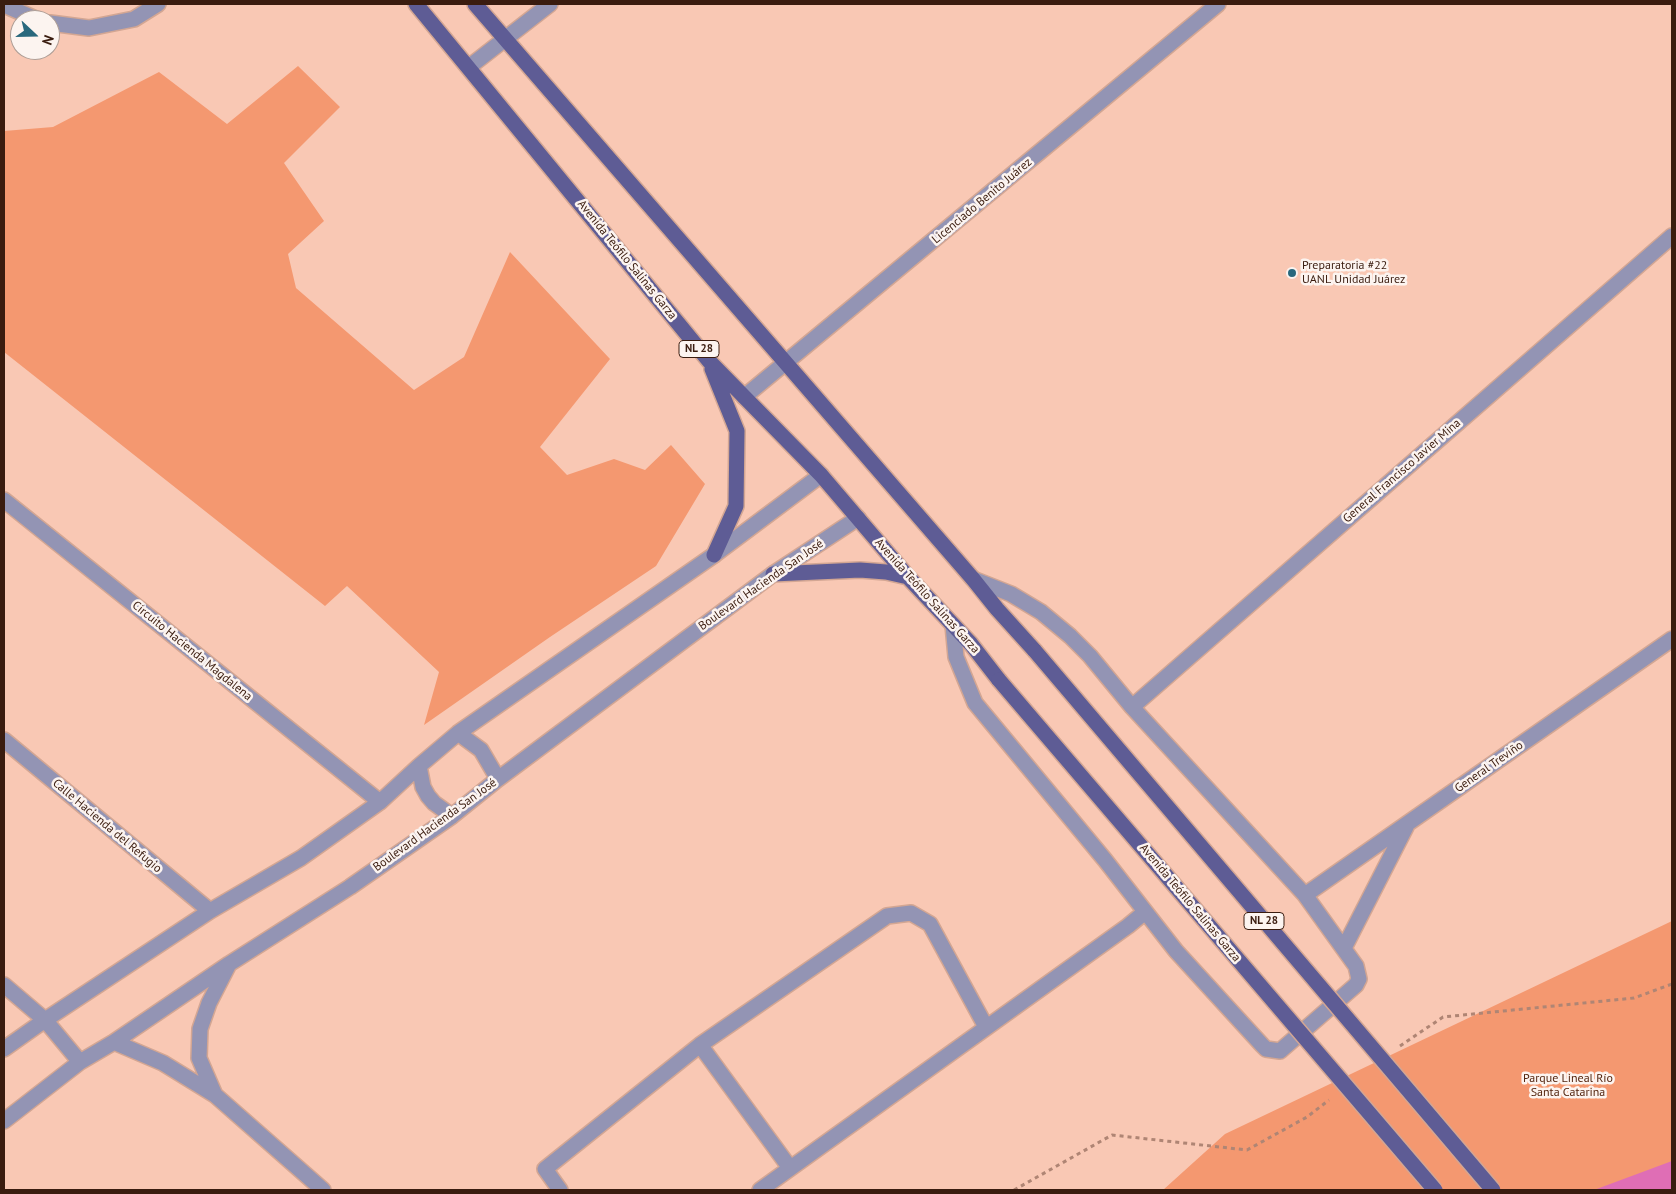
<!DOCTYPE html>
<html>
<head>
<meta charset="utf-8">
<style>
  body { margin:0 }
  #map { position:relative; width:1676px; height:1194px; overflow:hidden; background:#f9c8b4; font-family:"PT Sans",sans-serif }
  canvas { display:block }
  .frame { position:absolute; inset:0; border:5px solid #3a1c0f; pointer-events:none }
  .north { position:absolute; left:10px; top:10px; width:50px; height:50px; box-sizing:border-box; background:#fcf4f0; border:1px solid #ae9e96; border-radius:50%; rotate:111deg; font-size:14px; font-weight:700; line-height:20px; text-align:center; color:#3a1c0f }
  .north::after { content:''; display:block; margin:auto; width:18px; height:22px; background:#29687d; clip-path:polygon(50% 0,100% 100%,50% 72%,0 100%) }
</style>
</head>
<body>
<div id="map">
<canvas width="1676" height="1194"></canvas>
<div class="frame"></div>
<div class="north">N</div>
</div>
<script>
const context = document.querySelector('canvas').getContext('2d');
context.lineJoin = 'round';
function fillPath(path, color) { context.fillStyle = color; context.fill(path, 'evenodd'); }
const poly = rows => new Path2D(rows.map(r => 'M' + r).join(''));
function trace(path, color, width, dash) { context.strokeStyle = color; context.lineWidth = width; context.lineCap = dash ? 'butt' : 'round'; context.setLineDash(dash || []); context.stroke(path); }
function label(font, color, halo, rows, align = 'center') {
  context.font = font + ' "PT Sans",sans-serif'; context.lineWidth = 5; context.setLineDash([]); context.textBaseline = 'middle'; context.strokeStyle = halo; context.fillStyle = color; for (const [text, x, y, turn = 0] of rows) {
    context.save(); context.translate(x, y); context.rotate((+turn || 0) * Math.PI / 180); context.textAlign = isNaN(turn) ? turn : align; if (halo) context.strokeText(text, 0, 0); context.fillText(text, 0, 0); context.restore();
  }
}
const green = poly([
  [298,66,340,107,284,163,324,221,288,254,296,288,414,390,464,357,510,252,610,359,540,447,567,475,614,459,645,470,671,445,705,484,656,566,550,637,424,725,439,672,347,586,325,606,4,352,4,131,53,127,159,72,227,124],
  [1672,921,1672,1190,1163,1190,1225,1134]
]);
const water = poly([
  [1672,1161,1672,1190,1594,1190]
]);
const path = poly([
  [1400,1046,1443,1017,1634,998,1672,984],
  [1014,1190,1112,1135,1247,1150,1307,1117,1329,1100]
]);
const minor = poly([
  [4,5,38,20],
  [50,23,89,28,134,19,158,4],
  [469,67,550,4],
  [744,397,1218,4],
  [4,500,380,802],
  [953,625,956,657,975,703,1105,860,1176,951,1262,1045,1266,1049,1280,1051,1356,985,1359,979,1356,966,1305,895,1132,707,1090,656,1070,636,1041,612,1011,594,973,579],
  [1132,707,1672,236],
  [458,733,481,750,498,779],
  [4,740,210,911],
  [419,766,423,787,428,796,434,803,452,816],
  [1305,895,1672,639],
  [1344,948,1406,827],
  [4,985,45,1020,80,1062],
  [114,1042,163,1063,215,1095,323,1190],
  [700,1045,790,1168],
  [4,1049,45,1020,210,911,301,858,380,802,419,766,458,733,714,555,821,475],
  [215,1095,199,1058,200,1029,209,1003,228,966],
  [4,1121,80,1062,114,1042,229,964,350,887,452,816,498,779,773,574,858,518],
  [560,1190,545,1169,700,1045,887,916,911,913,930,924,986,1027],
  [760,1190,1128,926,1145,912]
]);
const major = poly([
  [416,4,709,361,821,475,908,577,971,644,999,680],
  [475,4,973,579,997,609,1035,651],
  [712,369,737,431,736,506,714,555],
  [773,574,860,570,886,572,908,577]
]);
const majorBridge = poly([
  [1035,651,1493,1190],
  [999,680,1435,1190]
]);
const markers = [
  [1292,273,5,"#29687d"]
];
const shields = [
  [699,349,40],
  [1264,921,40]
];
const shieldNames = [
  ["NL 28",699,349],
  ["NL 28",1264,921]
];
const streetNames = [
  ["Licenciado Benito Juárez",982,201,-40],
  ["Avenida Teófilo Salinas Garza",627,260,51],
  ["General Francisco Javier Mina",1402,471,-41],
  ["Boulevard Hacienda San José",761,585,-35],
  ["Avenida Teófilo Salinas Garza",927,596,48],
  ["Circuito Hacienda Magdalena",192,651,39],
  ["General Treviño",1489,767,-35],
  ["Boulevard Hacienda San José",435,825,-36],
  ["Calle Hacienda del Refugio",107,826,40],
  ["Avenida Teófilo Salinas Garza",1190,903,50]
];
const poiNames = [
  ["Preparatoria #22",1302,266],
  ["UANL Unidad Juárez",1302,280]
];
const parkNames = [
  ["Parque Lineal Río",1568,1079],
  ["Santa Catarina",1568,1093]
];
fillPath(green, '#f49870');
fillPath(water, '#df6eb5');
trace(minor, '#d3a693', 18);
trace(major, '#d3a693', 18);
trace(path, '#af8574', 3, [4, 4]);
trace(minor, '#9394b4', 15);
trace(major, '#5e5c95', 15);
trace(majorBridge, '#d3a693', 18, []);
trace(majorBridge, '#5e5c95', 15);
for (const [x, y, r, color] of markers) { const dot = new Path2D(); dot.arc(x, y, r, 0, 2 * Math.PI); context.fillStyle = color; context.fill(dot); trace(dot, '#fcf4f0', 2); }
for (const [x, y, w] of shields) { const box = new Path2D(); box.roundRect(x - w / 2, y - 8.5, w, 17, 4); context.fillStyle = '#fcf4f0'; context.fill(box); trace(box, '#3a1c0f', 1); }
label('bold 11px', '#3a1c0f', null, shieldNames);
label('12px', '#3a1c0f', '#fcf4f0', streetNames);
label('12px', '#3a1c0f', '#fcf4f0', poiNames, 'left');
label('12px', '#52240e', '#fcf4f0', parkNames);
</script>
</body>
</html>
